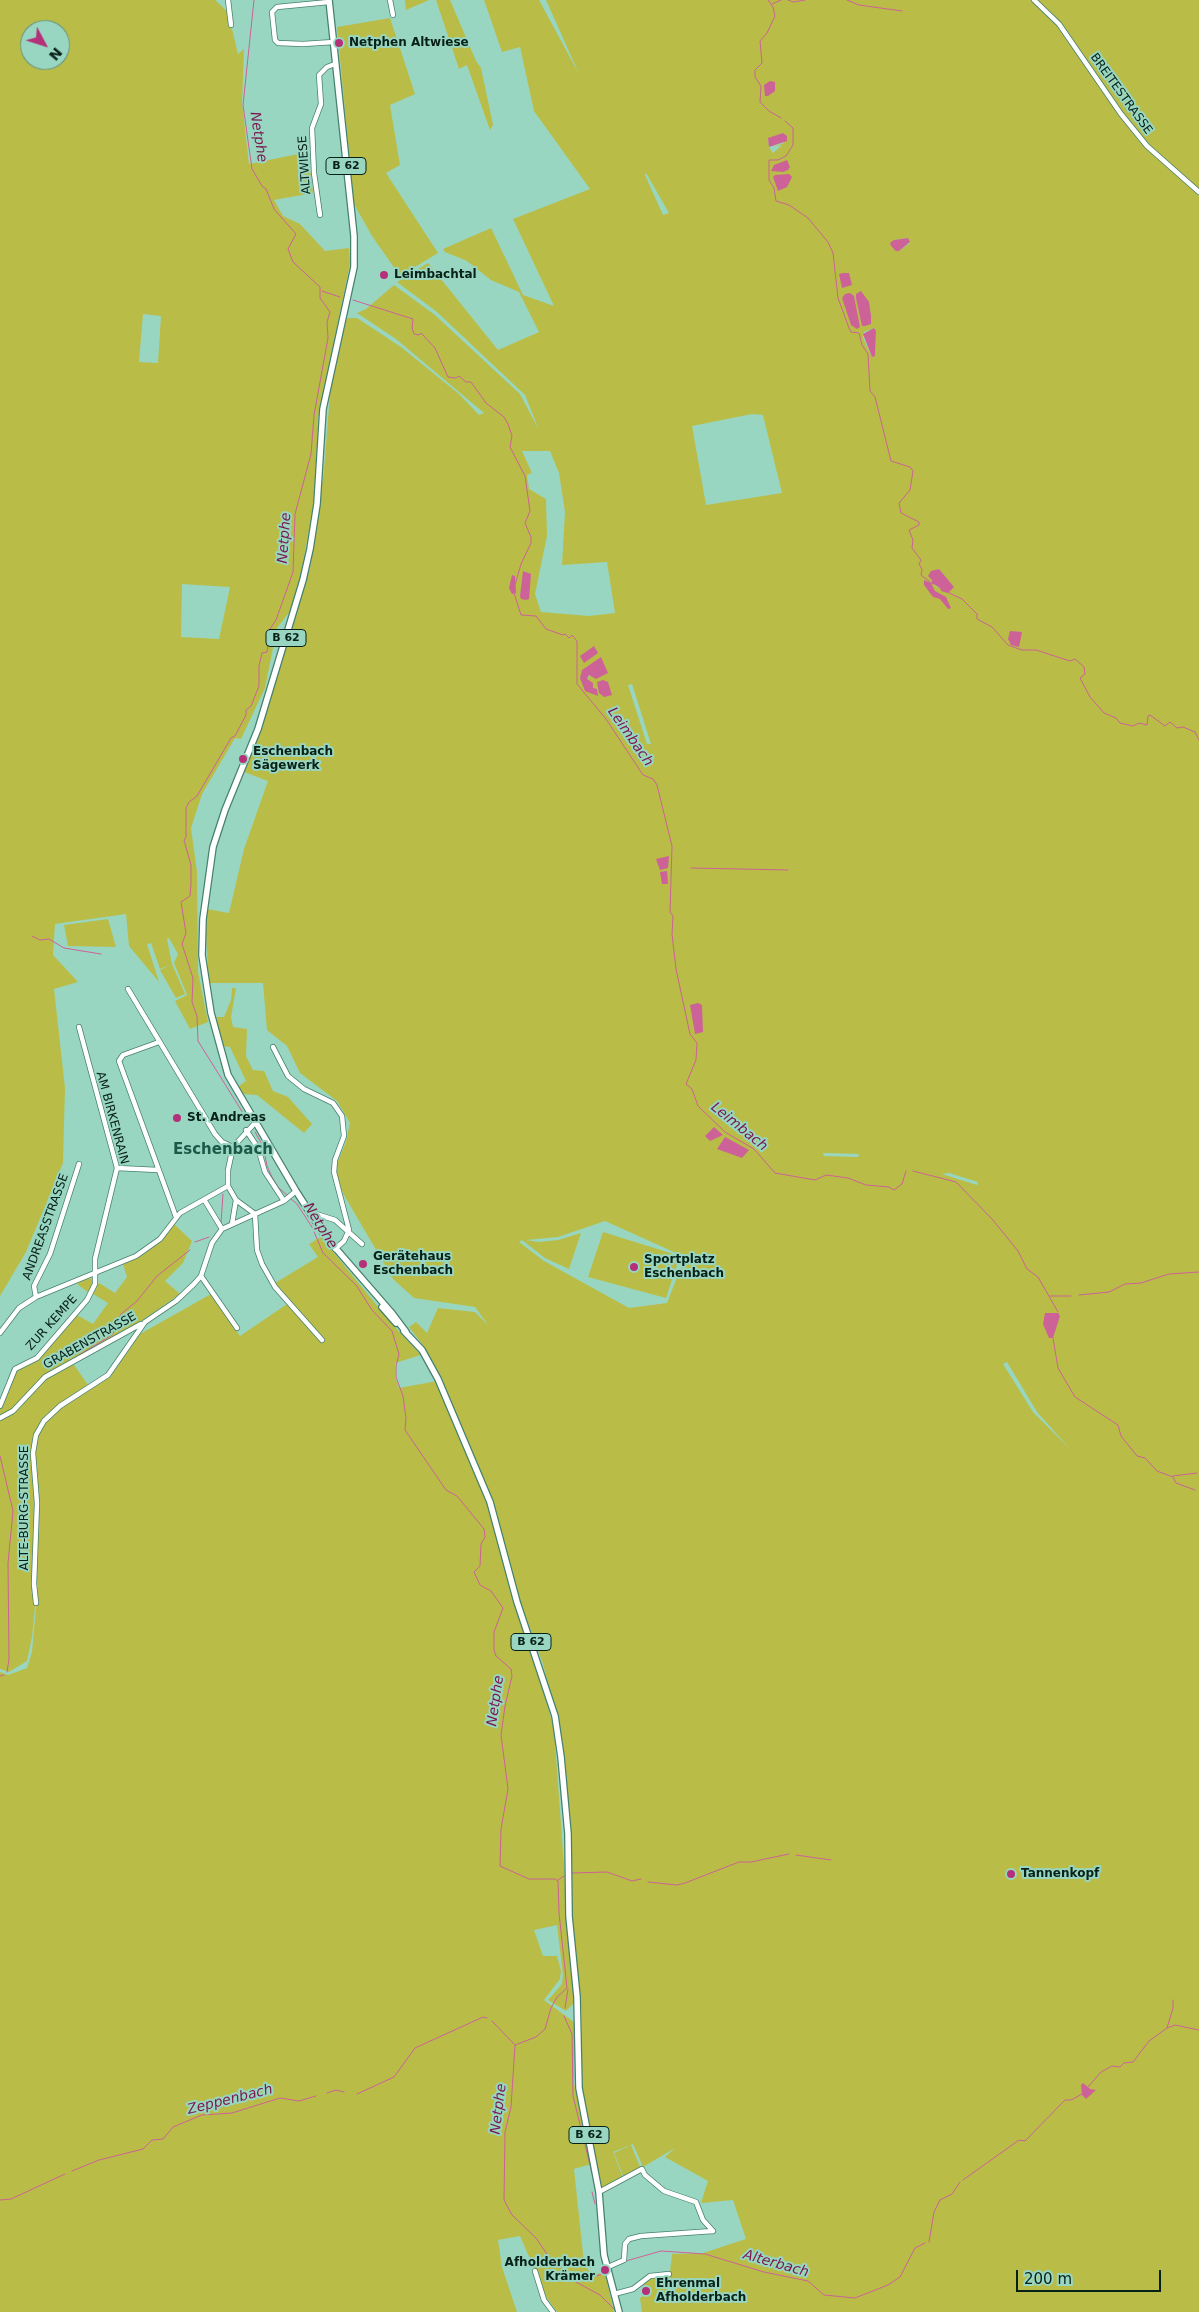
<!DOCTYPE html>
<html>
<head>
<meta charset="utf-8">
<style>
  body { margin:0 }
  #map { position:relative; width:1199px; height:2312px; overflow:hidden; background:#99d6c1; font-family:"DejaVu Sans",sans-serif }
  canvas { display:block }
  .north { position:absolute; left:20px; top:20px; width:50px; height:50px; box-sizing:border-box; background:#99d6c1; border:1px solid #5f8d7d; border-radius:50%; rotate:130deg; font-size:14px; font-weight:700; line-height:20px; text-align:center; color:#072018 }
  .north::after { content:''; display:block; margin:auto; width:18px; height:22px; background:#b43179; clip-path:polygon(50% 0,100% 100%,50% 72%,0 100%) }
  .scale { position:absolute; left:1016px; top:2270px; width:145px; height:22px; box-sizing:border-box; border:2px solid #072018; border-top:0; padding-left:6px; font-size:15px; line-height:18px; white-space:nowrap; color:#072018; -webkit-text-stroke:4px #99d6c1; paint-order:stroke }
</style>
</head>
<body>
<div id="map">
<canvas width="1199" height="2312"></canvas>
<div class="north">N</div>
<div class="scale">200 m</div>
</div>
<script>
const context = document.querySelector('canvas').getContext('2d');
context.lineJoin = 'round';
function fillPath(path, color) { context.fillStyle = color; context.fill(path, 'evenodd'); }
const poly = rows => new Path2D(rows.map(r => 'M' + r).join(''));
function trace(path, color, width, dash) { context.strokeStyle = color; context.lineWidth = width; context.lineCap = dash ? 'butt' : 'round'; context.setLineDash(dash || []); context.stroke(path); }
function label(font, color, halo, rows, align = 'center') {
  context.font = font + ' "DejaVu Sans",sans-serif'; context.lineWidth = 4; context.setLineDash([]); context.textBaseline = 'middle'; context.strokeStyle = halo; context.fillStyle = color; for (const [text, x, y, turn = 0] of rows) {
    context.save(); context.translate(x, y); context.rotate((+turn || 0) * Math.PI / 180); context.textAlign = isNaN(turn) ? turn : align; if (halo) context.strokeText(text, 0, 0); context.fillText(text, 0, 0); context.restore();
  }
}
const green = poly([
  [0,0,215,0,228,12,238,54,244,49,242,103,249,164,308,152,313,193,274,200,283,216,300,224,325,251,349,248,350,264,318,418,315,497,301,573,291,610,277,628,265,688,241,739,235,738,202,794,191,828,197,872,198,972,208,1022,190,1029,175,1001,187,995,174,963,178,954,169,938,167,939,172,964,185,994,176,998,160,970,170,965,160,969,151,943,147,944,159,982,129,946,126,914,55,924,53,955,78,982,54,989,65,1088,63,1163,26,1252,0,1296],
  [30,30,60,30,60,60,30,60],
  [143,314,161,316,158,363,139,362],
  [182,584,230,587,219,639,181,637],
  [405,0,429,0,406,10],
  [436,0,450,0,476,61,481,68,493,125,490,130,467,65,459,69],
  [484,0,539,0,579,74,546,0,1199,0,1199,2312,642,2312,640,2298,645,2295,644,2284,651,2279,670,2272,672,2254,703,2253,746,2239,733,2200,701,2203,708,2181,665,2157,675,2148,643,2167,633,2144,613,2152,623,2178,602,2189,582,2092,580,2069,582,2014,571,1905,570,1834,562,1741,543,1664,516,1590,512,1594,536,1666,554,1729,574,2003,566,2011,548,2000,562,1984,563,1975,557,1925,534,1930,543,1956,557,1956,561,1971,560,1979,544,2000,574,2022,574,2083,591,2164,574,2169,584,2263,591,2274,605,2273,614,2312,557,2312,547,2298,520,2236,498,2240,502,2267,517,2312,0,2312,0,1672,8,1675,27,1668,32,1652,38,1585,33,1584,35,1607,32,1637,27,1661,9,1672,0,1669,0,1421,18,1410,48,1377,72,1362,91,1389,110,1377,140,1334,211,1294,240,1336,290,1302,275,1283,318,1257,309,1244,321,1237,392,1324,421,1355,395,1363,395,1377,399,1388,443,1380,425,1348,409,1327,416,1322,427,1333,438,1308,475,1312,488,1325,475,1307,414,1298,393,1279,344,1195,335,1175,336,1166,346,1142,350,1123,337,1101,300,1073,287,1046,267,1030,263,983,209,983,205,918,207,909,229,913,244,849,268,781,244,772,263,720,310,568,324,470,331,381,347,318,357,318,401,347,459,394,479,415,484,413,396,339,357,313,366,309,394,285,435,315,520,394,539,430,525,395,437,312,397,282,428,263,498,350,539,332,519,292,491,280,467,261,445,252,443,249,491,228,523,295,554,306,513,219,590,189,534,111,520,47,502,52],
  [783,133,784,143,772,147,782,145,773,153,769,147,768,139],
  [646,173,669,213,663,215,645,175],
  [908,238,910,243,899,251,894,240],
  [874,328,876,331,875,356,872,357,863,338,864,332],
  [752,414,763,415,782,493,706,505,692,426],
  [522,451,550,451,559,473,565,512,562,565,607,562,615,613,589,616,541,612,535,594,547,536,546,499,529,489,527,475,532,473],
  [939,569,953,587,941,588,935,586,933,572],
  [524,571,531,575,528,590,520,596],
  [601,658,587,680,593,688,580,678],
  [632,684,651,744,647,744,628,685],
  [823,1153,859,1154,859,1155,858,1157,824,1156],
  [949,1173,978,1182,977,1185,942,1174],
  [605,1221,685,1257,667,1303,629,1308,544,1261,519,1242,522,1240,545,1258,569,1269,581,1233,558,1240,539,1242,526,1240,558,1237],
  [1007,1362,1037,1412,1070,1449,1033,1412,1003,1364],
  [390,18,415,94,390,105,400,165,386,173,438,253,400,276,372,236,354,204,337,27],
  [108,919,116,947,68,946,64,925],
  [232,988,236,988,231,1017,233,1027,247,1029,246,1056,253,1070,264,1071,273,1091,288,1097,312,1124,304,1133,257,1095,242,1094,239,1086,246,1081,230,1047,222,1046,216,1017,224,1017,231,1000],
  [174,1224,192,1241,183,1263,165,1281,180,1294,143,1320,45,1375,12,1411,0,1416,0,1409,16,1370,39,1359,77,1315,93,1324,108,1303,93,1294,99,1283,115,1293,127,1277,123,1264,137,1257],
  [603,1232,680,1256,666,1298,588,1277],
  [88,1278,92,1279,94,1284,89,1293,77,1284],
  [631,2145,641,2169,624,2178,614,2153]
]);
const water = poly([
  [770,81,775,82,775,91,768,96,765,96,764,85],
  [783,133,787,136,787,141,769,147,768,138],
  [787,160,790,167,788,170,783,172,771,171,774,165],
  [789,174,792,177,787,187,778,191,773,177,775,175],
  [908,238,910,242,899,251,896,251,891,246,890,243,894,240],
  [843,273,849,273,852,285,842,288,839,274],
  [861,291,869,302,871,316,871,324,865,326,862,326,856,298,856,294],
  [850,293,854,296,860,327,857,329,851,325,842,298,845,294],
  [874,328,876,331,875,356,872,357,863,334],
  [939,569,954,587,948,593,941,591,940,588,932,583,932,580,928,576,931,571],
  [523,571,531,574,529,599,526,600,521,599,520,596],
  [512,575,515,576,516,593,512,594,509,588],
  [924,580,931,583,935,591,946,597,951,608,948,609,940,599,933,597,924,585],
  [1010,631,1022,632,1019,647,1011,645,1008,639],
  [594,646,598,653,584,663,580,656],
  [601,657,608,673,596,679,589,675,587,679,593,683,593,688,597,689,598,696,585,691,580,678,582,670],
  [603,680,608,682,612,695,604,697,599,693,597,682],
  [669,856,668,868,660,870,656,859],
  [667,871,668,884,662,884,660,872],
  [698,1003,702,1005,703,1032,695,1034,690,1005],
  [714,1127,723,1135,710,1141,705,1136],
  [725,1137,749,1150,742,1158,717,1149],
  [1045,1313,1058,1313,1060,1316,1053,1338,1049,1338,1043,1324],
  [1083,2083,1090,2089,1096,2090,1086,2099,1082,2095,1081,2085]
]);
const stream = poly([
  [768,0,773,7,775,16,767,33,760,41,762,63,755,70,755,77,761,86,760,102,769,111,781,118],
  [788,0,793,2,805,0],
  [847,0,859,5,902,11],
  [772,4,781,0],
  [785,121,793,128,793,145,786,156,778,160,769,160,769,180,774,188,776,201,789,205,808,218,828,242,833,253,838,298,849,328,851,332,859,333,862,345,868,354,870,391,875,397,891,461,910,467,913,471,910,490,899,503,901,513,919,522,919,525,909,530,913,540,912,548,921,560,919,564,922,569,921,575,933,584],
  [322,291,340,297],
  [353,300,413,319,412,328,414,334,419,335,421,333,435,348,448,377,456,378,459,376,466,382,471,382,486,403,504,417,508,424,512,436,510,447,525,476,530,511,525,523,531,537,531,543,521,564,515,585],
  [947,592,962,599,977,614,977,619,992,627,1008,645,1022,650,1036,650,1070,661,1075,659,1084,667,1085,674,1080,678,1090,697,1104,713,1116,718,1120,723,1133,726,1139,723,1147,725,1148,716,1150,715,1165,726,1170,722,1177,728,1183,727,1195,732,1199,740],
  [514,593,521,615,536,616,546,629,563,635,565,634,569,638,572,635,577,641,577,684,606,719,643,775,653,779,657,785,672,846,670,912,673,916,672,934,676,969,690,1034,697,1043,696,1060,686,1084,692,1089,698,1106,725,1132,754,1149,775,1173,815,1180,826,1175,848,1178,866,1185,889,1187,894,1190,902,1184,906,1171],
  [691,868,788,870],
  [32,936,40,940,49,939,64,948,101,954],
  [248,1121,198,1041,197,1016,192,1002,193,978,182,944,186,933,181,902,190,896,191,884,191,865,184,840,186,837,186,808,189,802,197,796,231,738,235,736,246,715,246,710,251,706,259,686,259,666,262,653,267,652,270,629,276,620,293,572,295,514,311,454,314,415,328,338,327,322,330,312,320,298,320,287,293,262,288,249,296,234,274,209,266,189,262,186,252,169,243,105,254,0],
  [255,1132,263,1146,267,1166,272,1177,278,1187,288,1196],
  [913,1171,956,1182,992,1219,1018,1251,1027,1269,1038,1277,1058,1312],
  [291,1199,297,1204,312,1227,323,1253,356,1285,372,1310,392,1331,399,1354,396,1366,396,1377,403,1396,406,1418,405,1430,446,1490,457,1496,484,1529,485,1537,481,1544,480,1566,474,1572,480,1585,491,1591,503,1608,494,1632,494,1650,496,1656,511,1669,512,1676,505,1706,501,1735,508,1789,501,1829,500,1866,529,1879,555,1879,558,1881,559,1913,567,1988,557,1997,551,2008,545,2029,536,2037,515,2045,511,2107,505,2132,504,2200,512,2215,536,2238,549,2257,576,2282,600,2295,616,2311],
  [221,1223,223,1194],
  [195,1242,209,1237],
  [1079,1295,1109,1292,1125,1284,1141,1283,1169,1274,1199,1272],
  [1050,1296,1071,1296],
  [1053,1338,1058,1368,1075,1397,1118,1425,1121,1436,1137,1456,1145,1458,1157,1471,1173,1477,1176,1483,1195,1490],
  [61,1366,112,1335,121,1314,137,1301,157,1276,190,1250],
  [0,1456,13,1511,8,1563,9,1659,7,1672],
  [1173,1476,1197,1473],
  [0,1676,4,1675],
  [796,1855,831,1860],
  [572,1873,607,1872,632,1881,641,1879],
  [558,1880,564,1876],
  [648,1882,677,1885,685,1883,739,1862,751,1862,789,1854],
  [565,2008,568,1989],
  [564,2016,572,2034,573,2096,592,2173],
  [492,2021,515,2045],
  [1167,2028,1173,2008,1173,2000],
  [1088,2087,1101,2072,1112,2066,1120,2067,1124,2063,1133,2062,1149,2041,1167,2028,1175,2025,1199,2030],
  [327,2093,336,2090,344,2092],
  [357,2094,394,2077,415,2048,483,2017,487,2018],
  [72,2171,99,2160,143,2149,152,2140,163,2139,173,2127,202,2115,232,2113,280,2098,299,2101,316,2096],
  [963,2180,1019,2140,1025,2141,1065,2100,1071,2100,1082,2094],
  [592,2192,595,2204],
  [0,2200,11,2199,65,2174],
  [929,2242,934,2212,940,2200,952,2194,960,2182],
  [626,2261,661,2251,705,2254,764,2272,808,2281,824,2295,855,2298,888,2285,900,2277,915,2248,925,2243],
  [576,2282,603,2274]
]);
const minor = poly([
  [228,0,231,25],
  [390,0,393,15],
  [1034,0,1059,24,1121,114,1147,146,1199,192],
  [329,2,277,7,272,12,275,40,278,43,303,44,334,42],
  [320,215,314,173,312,128,321,104,319,75,327,67,335,64],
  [128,989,215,1134,222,1142,233,1147],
  [159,1042,123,1055,119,1061,176,1217],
  [273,1047,288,1076,304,1089,333,1103,342,1116,344,1136,335,1160,334,1172,349,1230,344,1241,335,1249],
  [255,1123,233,1147,228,1170,228,1186,236,1200,255,1214],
  [246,1130,258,1148,265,1172,284,1201],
  [117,1168,158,1170],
  [205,1201,222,1229],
  [310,1212,335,1220,362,1244],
  [255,1214,257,1250,262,1264,275,1287,322,1340],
  [232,1224,236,1200],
  [201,1276,237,1328],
  [36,1297,34,1286,50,1254,79,1164],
  [0,1333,19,1308,36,1297,136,1256,160,1239,180,1213,228,1186],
  [0,1406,15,1369,37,1358,87,1300,95,1284,95,1259,117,1168,79,1027],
  [0,1418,13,1411,45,1377,141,1324],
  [36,1603,34,1584,37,1503,33,1453,36,1435,44,1421,60,1406,108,1375,145,1322,176,1301,194,1284,201,1276,212,1243,222,1229,284,1201,296,1191],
  [599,2192,642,2169,645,2175,664,2191,696,2202,703,2220,713,2231],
  [608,2267,624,2260,625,2244,629,2239,641,2236,713,2231],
  [535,2271,544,2300,553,2312],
  [614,2294,633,2289,650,2276,669,2274]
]);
const major = poly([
  [329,0,354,236,354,267,323,409,317,504,310,549,303,580,258,729,225,810,213,847,203,919,202,955,211,1013,228,1075,296,1191,325,1236,391,1312,406,1332],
  [382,1307,396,1323],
  [404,1331,422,1350,438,1379,490,1502,517,1602,555,1716,561,1757,568,1834,569,1916,577,1997,579,2088,599,2192,604,2255,619,2312]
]);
const markers = [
  [339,43,5,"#b43179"],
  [384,275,5,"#b43179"],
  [243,759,5,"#b43179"],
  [177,1118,5,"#b43179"],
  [363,1264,5,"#b43179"],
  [634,1267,5,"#b43179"],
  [1011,1874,5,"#b43179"],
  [605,2270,5,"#b43179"],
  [646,2291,5,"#b43179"]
];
const shields = [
  [346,166,40],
  [286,638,40],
  [531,1642,40],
  [589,2135,40]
];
const shieldNames = [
  ["B 62",346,166],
  ["B 62",286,638],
  ["B 62",531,1642],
  ["B 62",589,2135]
];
const poiNames = [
  ["Netphen Altwiese",349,43],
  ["Leimbachtal",394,275],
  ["Eschenbach",253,752],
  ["Sägewerk",253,766],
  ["St. Andreas",187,1118],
  ["Gerätehaus",373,1257],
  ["Eschenbach",373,1271],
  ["Sportplatz",644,1260],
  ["Eschenbach",644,1274],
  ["Tannenkopf",1021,1874],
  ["Afholderbach",595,2263,"right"],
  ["Krämer",595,2277,"right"],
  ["Ehrenmal",656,2284],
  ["Afholderbach",656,2298]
];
const streetNames = [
  ["BREITESTRASSE",1121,94,54],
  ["ALTWIESE",305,165,-94],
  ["AM BIRKENRAIN",112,1118,75],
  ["ANDREASSTRASSE",46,1227,-70],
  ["ZUR KEMPE",52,1323,-48],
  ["GRABENSTRASSE",90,1341,-29],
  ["ALTE-BURG-STRASSE",25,1508,-90]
];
const waterNames = [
  ["Netphe",258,137,81],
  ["Netphe",285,538,-86],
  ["Leimbach",630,737,55],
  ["Leimbach",739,1127,39],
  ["Netphe",320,1226,58],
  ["Netphe",496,1701,-82],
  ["Zeppenbach",230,2100,-14],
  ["Netphe",499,2109,-83],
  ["Alterbach",776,2264,16]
];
const quarterNames = [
  ["Eschenbach",223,1150]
];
fillPath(green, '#b9bd47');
fillPath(water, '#cc6297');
trace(stream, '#cc6297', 1);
trace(minor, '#46806e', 6);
trace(major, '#46806e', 8);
trace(minor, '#fff', 4.5);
trace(major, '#fff', 5.5);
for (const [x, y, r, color] of markers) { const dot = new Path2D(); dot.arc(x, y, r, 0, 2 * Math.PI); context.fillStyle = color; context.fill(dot); trace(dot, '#99d6c1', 2); }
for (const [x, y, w] of shields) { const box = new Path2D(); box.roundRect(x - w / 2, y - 8.5, w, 17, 4); context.fillStyle = '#99d6c1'; context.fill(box); trace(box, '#072018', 1); }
label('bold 11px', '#072018', null, shieldNames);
label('bold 12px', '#072018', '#99d6c1', poiNames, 'left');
label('12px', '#072018', '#99d6c1', streetNames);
label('italic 14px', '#79184f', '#99d6c1', waterNames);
label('bold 15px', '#1c5948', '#99d6c1', quarterNames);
</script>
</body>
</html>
